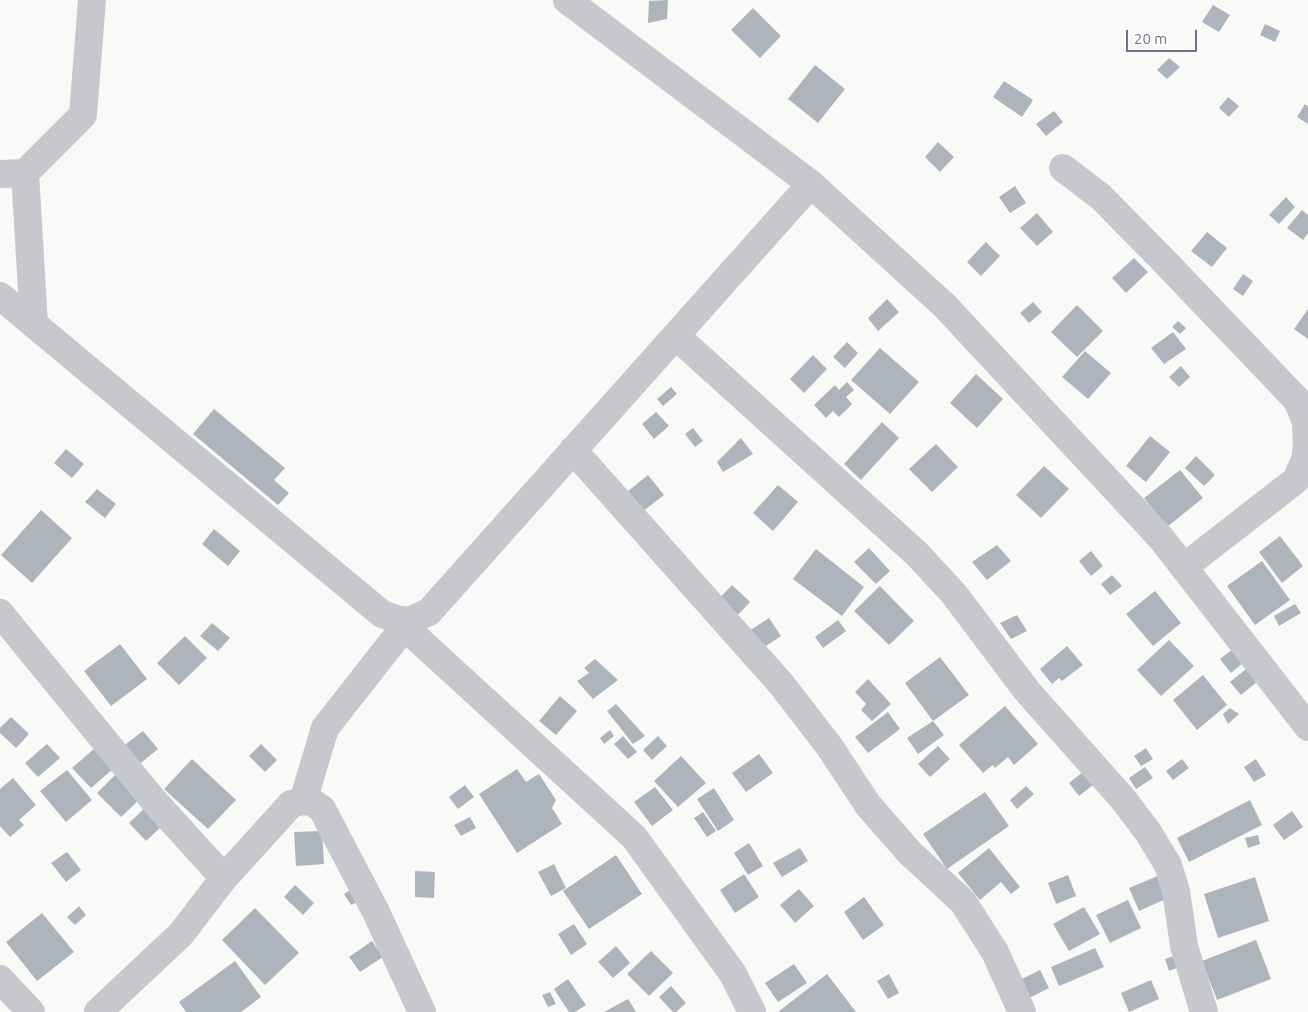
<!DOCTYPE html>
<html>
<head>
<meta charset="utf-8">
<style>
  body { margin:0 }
  #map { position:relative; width:1308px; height:1012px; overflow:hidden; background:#f9faf8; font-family:Ubuntu,sans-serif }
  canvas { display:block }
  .scale { position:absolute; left:1126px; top:30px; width:71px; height:22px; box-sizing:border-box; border:2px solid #6a7488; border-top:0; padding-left:6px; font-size:15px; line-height:18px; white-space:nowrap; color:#6a7488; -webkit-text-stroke:4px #fff; paint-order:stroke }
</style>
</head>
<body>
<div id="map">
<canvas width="1308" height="1012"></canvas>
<div class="scale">20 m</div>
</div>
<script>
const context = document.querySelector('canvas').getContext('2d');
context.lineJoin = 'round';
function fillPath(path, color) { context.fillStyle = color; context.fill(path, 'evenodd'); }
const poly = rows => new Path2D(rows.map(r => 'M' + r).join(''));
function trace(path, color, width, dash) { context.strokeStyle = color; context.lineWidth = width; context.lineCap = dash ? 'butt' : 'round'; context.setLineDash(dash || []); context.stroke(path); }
const building = poly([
  [668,0,667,19,648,23,649,1],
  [1213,5,1230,15,1219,32,1202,22],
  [753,8,781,36,760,58,731,30],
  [1265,24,1280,31,1275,42,1260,35],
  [1169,58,1180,67,1167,79,1157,70],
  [815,65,845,89,818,123,788,99],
  [1004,81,1033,100,1022,117,993,97],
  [1228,97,1239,106,1229,117,1219,108],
  [1305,104,1308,107,1308,124,1297,117],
  [1054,111,1063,122,1046,136,1036,124],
  [938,142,954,157,940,172,925,157],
  [1015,186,1026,203,1010,213,999,197],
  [1286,197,1295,207,1279,224,1269,215],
  [1302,210,1308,215,1308,233,1303,240,1287,228],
  [1037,213,1053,232,1037,246,1020,228],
  [1207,232,1227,248,1212,267,1191,251],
  [986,242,1000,256,981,276,967,262],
  [1134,258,1148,272,1126,293,1112,278],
  [1243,274,1253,281,1243,296,1233,289],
  [887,299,899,312,878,331,868,318],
  [1033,302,1042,312,1029,323,1020,313],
  [1077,305,1103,331,1077,357,1051,332],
  [1308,309,1308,339,1294,329],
  [1178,321,1186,328,1180,334,1172,327],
  [1173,332,1186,349,1164,364,1151,348],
  [847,342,858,353,845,368,833,357],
  [880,348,919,382,890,414,851,380],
  [1085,351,1111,373,1088,399,1062,377],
  [813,355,827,369,804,393,790,379],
  [1181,366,1190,377,1179,387,1169,377],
  [976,374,1003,399,977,428,950,403],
  [847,382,854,390,846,397,852,404,839,417,833,411,826,418,814,405,835,385,839,390],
  [671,387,677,394,663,406,657,399],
  [214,409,285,468,274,480,289,493,278,505,193,434],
  [656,412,669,426,654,439,642,424],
  [882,422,899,438,861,480,844,464],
  [693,428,703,441,695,447,685,434],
  [1150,436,1170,452,1146,482,1126,466],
  [741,438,753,454,723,472,717,462],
  [936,444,958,467,932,492,909,469],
  [66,449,84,464,72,478,54,463],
  [1196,456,1215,475,1204,486,1185,468],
  [1044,466,1069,489,1041,518,1016,495],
  [1180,470,1203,498,1167,527,1144,498],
  [648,475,664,495,638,515,622,496],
  [778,485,798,502,773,531,753,513],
  [97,489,116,504,105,518,85,502],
  [41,510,72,538,32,583,1,555],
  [214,529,240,551,228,566,202,544],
  [1280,536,1303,566,1282,583,1259,552],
  [997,545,1011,561,987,580,972,562],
  [869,548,890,571,876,584,854,562],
  [816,549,864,587,842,616,793,579],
  [1091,551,1103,566,1091,576,1079,561],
  [1262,561,1290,600,1255,625,1227,586],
  [1112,575,1122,586,1110,595,1101,584],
  [732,585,750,602,734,619,716,602],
  [880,586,914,621,889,645,854,611],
  [1155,591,1181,623,1153,646,1126,614],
  [1295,604,1301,613,1279,626,1274,616],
  [1017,615,1027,631,1011,639,1000,623],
  [769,618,781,636,761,649,749,631],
  [838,620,846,631,823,648,815,637],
  [212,623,230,638,218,651,200,636],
  [185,636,207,658,179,685,157,663],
  [1169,640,1194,666,1161,696,1137,670],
  [120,644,147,679,111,706,84,671],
  [1067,646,1083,665,1062,681,1059,678,1052,684,1040,669],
  [1233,649,1243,663,1231,673,1220,659],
  [940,657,969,695,933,721,944,735,918,754,907,738,933,721,905,683],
  [595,659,618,680,593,699,577,681,589,673,584,668],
  [1246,669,1257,682,1241,695,1230,682],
  [1203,675,1227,705,1197,730,1173,700],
  [868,679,891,704,872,721,861,710,866,704,855,692],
  [560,696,577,711,556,735,539,721],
  [616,704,645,736,633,744,607,711],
  [1005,706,1038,744,1014,765,1008,757,995,768,993,765,983,773,959,745],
  [1230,708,1239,714,1228,724,1223,714],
  [888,712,900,729,868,753,855,737],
  [11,717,29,734,16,748,0,733,0,728],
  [610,730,614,736,604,744,600,738],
  [143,731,158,749,137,766,122,747],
  [623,736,637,752,628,759,614,744],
  [658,736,667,746,652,760,643,750],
  [47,744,60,758,38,777,25,763],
  [261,744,277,760,265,772,249,756],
  [938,746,950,759,930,777,918,764],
  [95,748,114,768,91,788,72,768],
  [1146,748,1153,759,1141,766,1134,756],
  [759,754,773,773,746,792,732,773],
  [681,756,706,783,678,807,654,781],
  [192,759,236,800,208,829,164,789],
  [1182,759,1189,768,1173,780,1166,771],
  [1256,759,1266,775,1254,782,1244,767],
  [1145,767,1153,778,1136,789,1129,778],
  [517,769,526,782,539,774,556,800,552,808,562,824,517,853,479,794],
  [67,770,92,800,66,822,40,791],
  [1083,772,1093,785,1079,796,1069,783],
  [116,774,140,799,121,817,97,793],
  [13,778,36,805,19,820,24,825,10,837,0,826,0,789],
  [465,785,474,797,458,809,449,797],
  [1026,786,1034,794,1017,809,1010,800],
  [655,787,673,810,652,826,634,802],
  [714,788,734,820,718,831,697,799],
  [985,792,1009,826,947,869,923,834],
  [1250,800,1262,825,1189,862,1177,838],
  [146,807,163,825,146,841,129,823],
  [1292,811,1303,827,1284,840,1273,825],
  [703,812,716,831,707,837,694,818],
  [470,817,476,828,461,836,454,825],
  [322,831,324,864,296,866,294,832],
  [1258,835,1260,844,1248,848,1245,838],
  [749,843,763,866,748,875,734,853],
  [800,848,808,861,782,877,773,863],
  [989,848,1020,887,1011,894,1001,882,980,900,958,873],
  [67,852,81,870,66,882,51,863],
  [616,855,642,894,589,929,563,891],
  [554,864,566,888,551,896,538,872],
  [415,871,435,872,434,898,415,897],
  [744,874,759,897,735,913,720,890],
  [1068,875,1076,896,1056,904,1048,883],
  [1160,875,1170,897,1139,911,1129,888],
  [1255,877,1269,921,1218,938,1204,894],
  [295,885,314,903,303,915,284,897],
  [354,888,361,900,351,905,344,894],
  [799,889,814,906,795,923,780,905],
  [864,897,884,925,863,940,844,912],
  [1128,900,1141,928,1110,943,1096,915],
  [79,906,86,915,75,925,67,917],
  [1084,907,1100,934,1069,951,1053,924],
  [255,908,299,953,265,985,222,940],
  [42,913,74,952,37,981,6,942],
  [574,924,587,944,571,955,558,934],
  [1256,940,1271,979,1217,1000,1202,961],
  [372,941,383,957,360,972,349,957],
  [616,946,630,963,613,978,598,962],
  [1095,948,1104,967,1059,986,1051,967],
  [651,951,673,973,649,996,627,974],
  [1180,954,1184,965,1169,971,1165,959],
  [235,961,261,997,241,1012,186,1012,179,1002],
  [794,964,807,983,778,1002,765,983],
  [1040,970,1049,988,1027,999,1018,981],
  [827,974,856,1012,778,1012],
  [889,974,899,993,888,999,877,981],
  [568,979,586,1005,575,1012,569,1012,554,989],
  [1151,980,1159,999,1129,1012,1121,993],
  [671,986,686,1003,676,1012,673,1012,659,997],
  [550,992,556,1004,548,1007,542,995],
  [628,999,636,1012,604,1012]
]);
const minor = poly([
  [567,0,811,184,945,306,1161,538,1308,727],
  [1063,168,1101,197,1165,262,1297,400,1306,422,1307,446,1305,460,1296,480,1184,567],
  [0,174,25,173],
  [0,296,382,614,396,619,409,621,429,612,811,184],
  [34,324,25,173,83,115,92,0],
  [676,336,917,554,954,594,1027,691,1123,799,1148,832,1168,865,1176,891,1184,946,1204,1012],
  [573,450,782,685,829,746,868,805,909,852,963,902,995,952,1022,1012],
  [0,613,154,801,224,878],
  [396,619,634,837,733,974,752,1012],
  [303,801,325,728,409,621],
  [0,979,31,1012],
  [98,1012,181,934,224,878,291,804,303,801,312,802,322,809,376,912,422,1012]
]);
fillPath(building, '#aeb4bc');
trace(minor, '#c6c8cd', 28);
</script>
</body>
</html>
